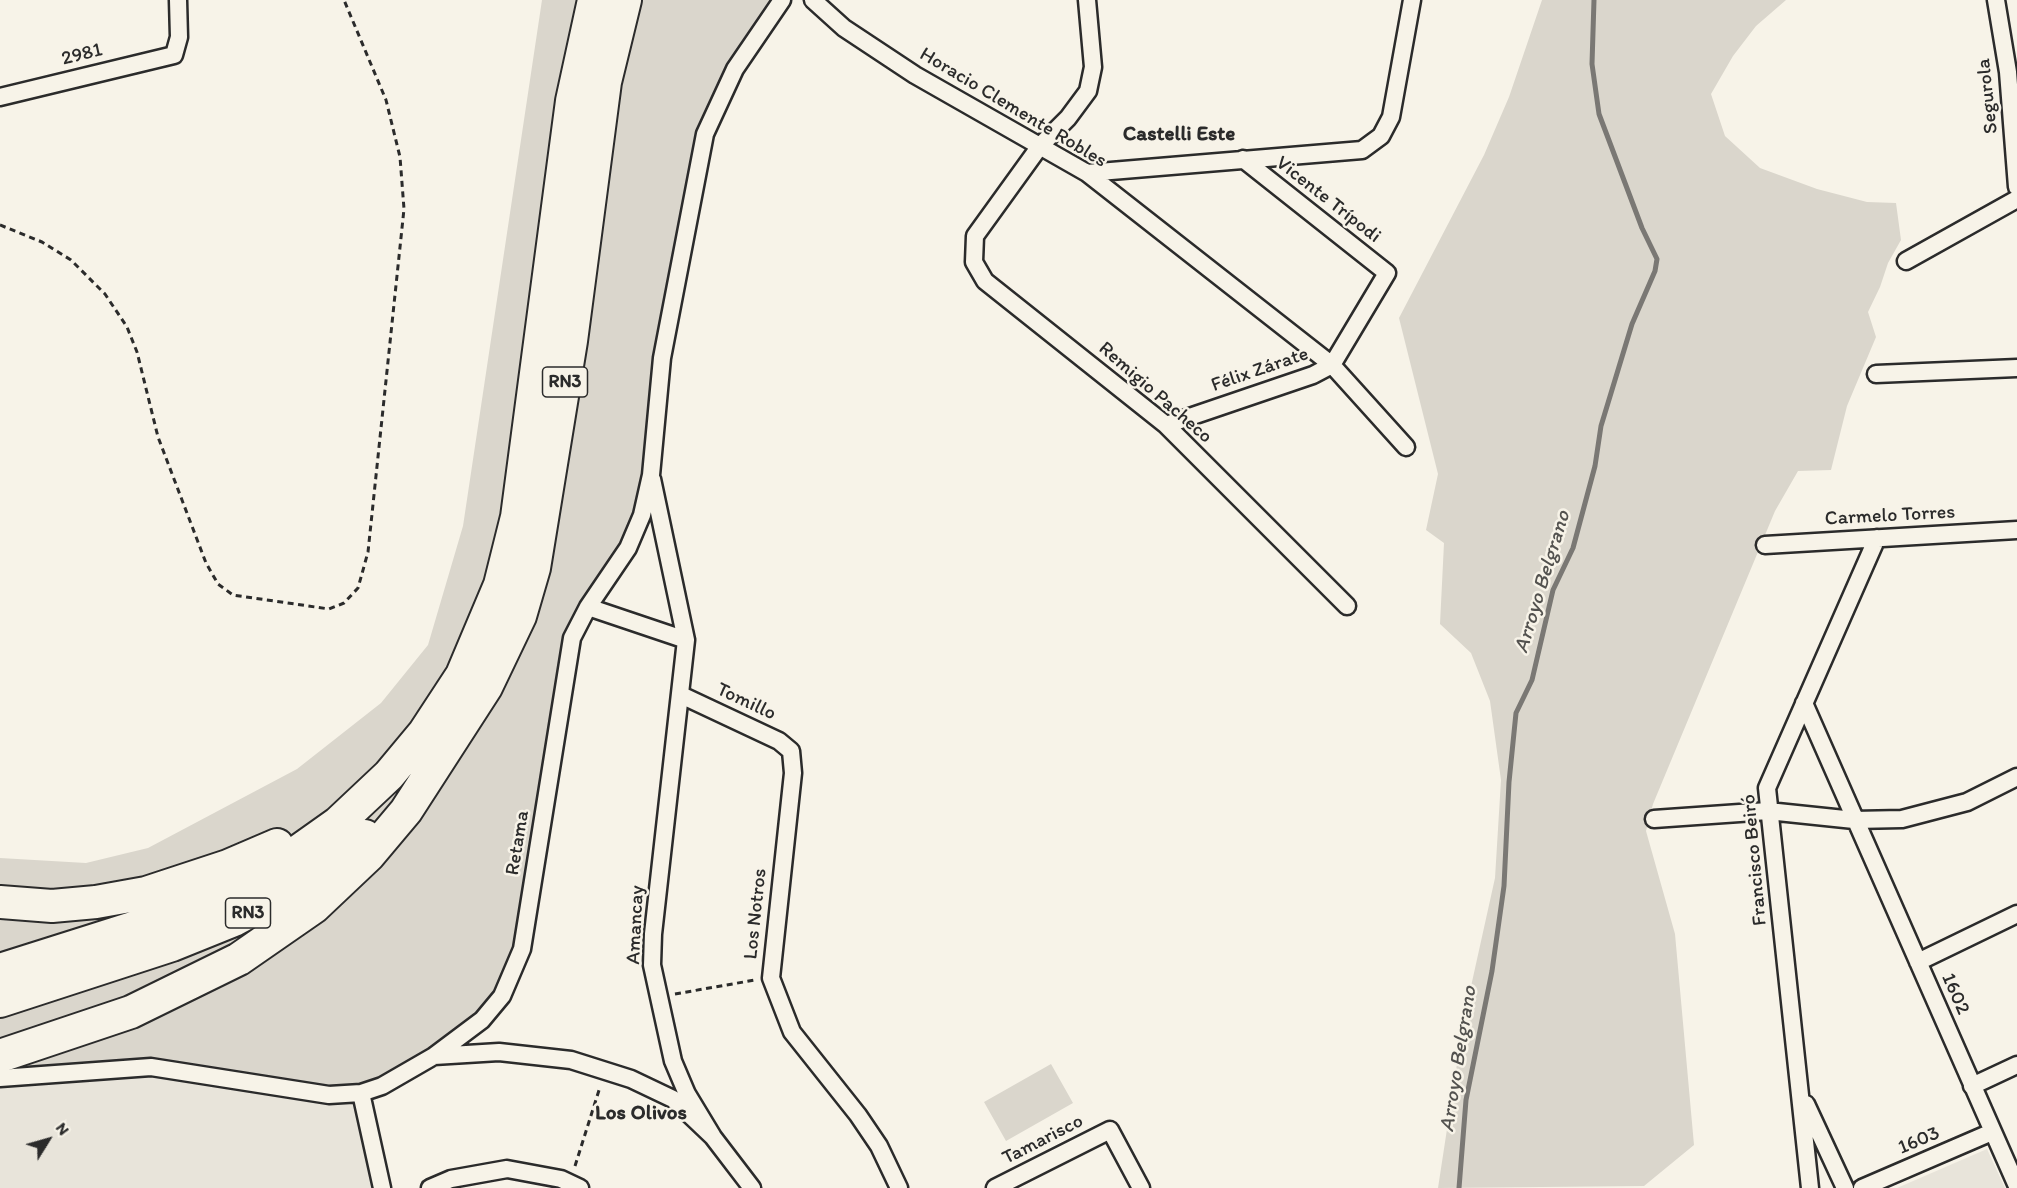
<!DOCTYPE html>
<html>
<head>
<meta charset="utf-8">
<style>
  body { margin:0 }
  #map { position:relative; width:2017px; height:1188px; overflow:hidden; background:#f7f3e8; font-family:Itim,sans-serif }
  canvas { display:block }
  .north { position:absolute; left:18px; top:1110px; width:60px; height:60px; -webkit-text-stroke:4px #f7f3e8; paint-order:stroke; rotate:53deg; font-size:16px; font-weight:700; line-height:24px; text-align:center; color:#2b2b2b }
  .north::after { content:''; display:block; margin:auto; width:21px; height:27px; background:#2b2b2b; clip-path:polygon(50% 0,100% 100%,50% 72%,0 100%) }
</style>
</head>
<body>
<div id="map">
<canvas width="2017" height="1188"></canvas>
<div class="north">N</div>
</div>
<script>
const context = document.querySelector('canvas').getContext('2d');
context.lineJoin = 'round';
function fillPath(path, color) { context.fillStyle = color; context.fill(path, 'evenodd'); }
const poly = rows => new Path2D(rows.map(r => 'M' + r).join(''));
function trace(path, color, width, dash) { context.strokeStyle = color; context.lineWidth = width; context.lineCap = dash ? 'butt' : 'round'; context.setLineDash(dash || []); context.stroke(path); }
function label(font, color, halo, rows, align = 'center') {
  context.font = font + ' Itim,sans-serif'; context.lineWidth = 5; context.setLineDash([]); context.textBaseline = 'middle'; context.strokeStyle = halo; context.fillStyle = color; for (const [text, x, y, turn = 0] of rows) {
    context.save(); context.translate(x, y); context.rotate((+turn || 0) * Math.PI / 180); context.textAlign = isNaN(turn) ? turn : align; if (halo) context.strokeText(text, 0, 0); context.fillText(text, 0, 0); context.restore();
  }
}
const built = poly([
  [100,1070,361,1093,382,1188,0,1188,0,1078],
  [1987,1149,2005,1188,1897,1188]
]);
const green = poly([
  [542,0,772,0,777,8,705,134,642,515,578,624,522,949,482,1020,361,1093,151,1067,0,1078,0,858,86,863,148,848,297,769,381,703,428,645,463,526],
  [1542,0,1786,0,1756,26,1733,56,1711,94,1725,136,1760,168,1817,189,1867,202,1896,203,1901,240,1888,263,1880,287,1868,312,1876,337,1847,406,1831,470,1798,471,1775,511,1653,804,1646,831,1675,934,1694,1145,1644,1186,1438,1188,1464,1018,1495,878,1501,780,1490,701,1471,653,1440,624,1444,543,1426,530,1438,474,1399,318,1484,155,1509,97],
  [1051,1064,1073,1103,1006,1141,984,1102]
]);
const stream = poly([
  [1459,1188,1466,1100,1492,971,1504,886,1509,782,1516,713,1532,680,1553,590,1573,548,1595,466,1601,426,1632,324,1655,271,1657,259,1642,228,1599,114,1592,64,1594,0]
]);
const path = poly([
  [0,225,42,242,71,260,105,294,127,327,137,352,158,437,206,563,218,584,233,595,329,609,344,603,358,588,368,552,404,209,400,157,386,100,344,0],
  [675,994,755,980],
  [575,1166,600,1087]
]);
const street = poly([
  [813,0,844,28,915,75,1087,173,1332,365,1406,447],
  [1087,0,1093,67,1088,91,1068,118,1040,146,975,236,974,262,985,281,1166,425,1347,606],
  [1996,0,2008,72,2017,187],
  [0,97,174,55,179,37,178,0],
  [1243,159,1387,273,1332,365],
  [1087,173,1362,150,1381,136,1391,117,1412,0],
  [1906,261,2017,199],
  [1876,374,2017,368],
  [1166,425,1313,375,1332,365],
  [652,479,686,640,653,934,652,965,673,1061,687,1094,713,1137,752,1188],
  [1765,545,2017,530],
  [588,607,686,640],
  [681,695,779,741,791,751,793,773,771,978,792,1032,858,1115,879,1146,899,1188],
  [1804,703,2017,1186],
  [1654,819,1768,811,1854,820,1902,819,1967,802,2017,777],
  [1918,962,2017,914],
  [434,1056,482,1020,502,996,522,949,572,638,588,607,628,548,642,515,651,475,662,358,705,134,735,69,782,0],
  [0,1078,151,1067,329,1095,361,1093,382,1086,434,1056,499,1052,571,1060,631,1079,673,1099,713,1137],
  [1972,1086,2017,1065],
  [361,1093,382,1188],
  [1806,1104,1845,1188],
  [430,1188,451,1179,507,1169,561,1179,580,1188],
  [995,1188,1110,1130,1141,1188],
  [1810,1188,1767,788,1877,538],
  [1862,1188,1992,1132]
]);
const highway = poly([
  [0,902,52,906,96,902,146,893,228,866,277,845],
  [0,970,155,921,241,886,276,867,338,823,389,775,424,733,462,675,500,585,517,517,572,101,594,0],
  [0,1001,172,945,234,920,304,882,365,836],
  [0,1056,131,1012,239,959,314,907,369,855,406,811,486,687,520,616,534,568,571,341,605,82,625,0]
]);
const shields = [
  [565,382,45],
  [248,913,45]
];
const shieldNames = [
  ["RN3",565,382],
  ["RN3",248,913]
];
const streetNames = [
  ["2981",82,55,-14],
  ["Segurola",1988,96,-96],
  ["Horacio Clemente Robles",1013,108,31],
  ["Vicente Trípodi",1328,200,38],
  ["Félix Zárate",1260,370,-19],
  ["Remigio Pacheco",1155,393,41],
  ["Carmelo Torres",1890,516,-3],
  ["Tomillo",746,702,25],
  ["Retama",518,843,-81],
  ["Francisco Beiró",1755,860,-95],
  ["Los Notros",756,914,-84],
  ["Amancay",636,925,-87],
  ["1602",1955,994,66],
  ["Tamarisco",1043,1140,-27],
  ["1603",1919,1141,-23]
];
const neighbourhoodNames = [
  ["Castelli Este",1179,135],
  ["Los Olivos",641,1114]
];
const waterNames = [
  ["Arroyo Belgrano",1543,582,-73],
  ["Arroyo Belgrano",1459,1059,-81]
];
fillPath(built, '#e8e4da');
fillPath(green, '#dad6cc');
trace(stream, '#7a7874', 5);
trace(street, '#2b2b2b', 21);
trace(highway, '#2b2b2b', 36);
trace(path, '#2b2b2b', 3, [6, 4.5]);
trace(street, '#f7f3e8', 16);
trace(highway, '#f7f3e8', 32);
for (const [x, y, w] of shields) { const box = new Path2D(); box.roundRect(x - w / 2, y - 15, w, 30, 4.5); context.fillStyle = '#f7f3e8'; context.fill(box); trace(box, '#2b2b2b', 1.5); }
label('bold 18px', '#2b2b2b', null, shieldNames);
label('20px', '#2b2b2b', '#f7f3e8', streetNames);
label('bold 21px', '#2b2b2b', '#f7f3e8', neighbourhoodNames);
label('italic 21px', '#53524f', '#f7f3e8', waterNames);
</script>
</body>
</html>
